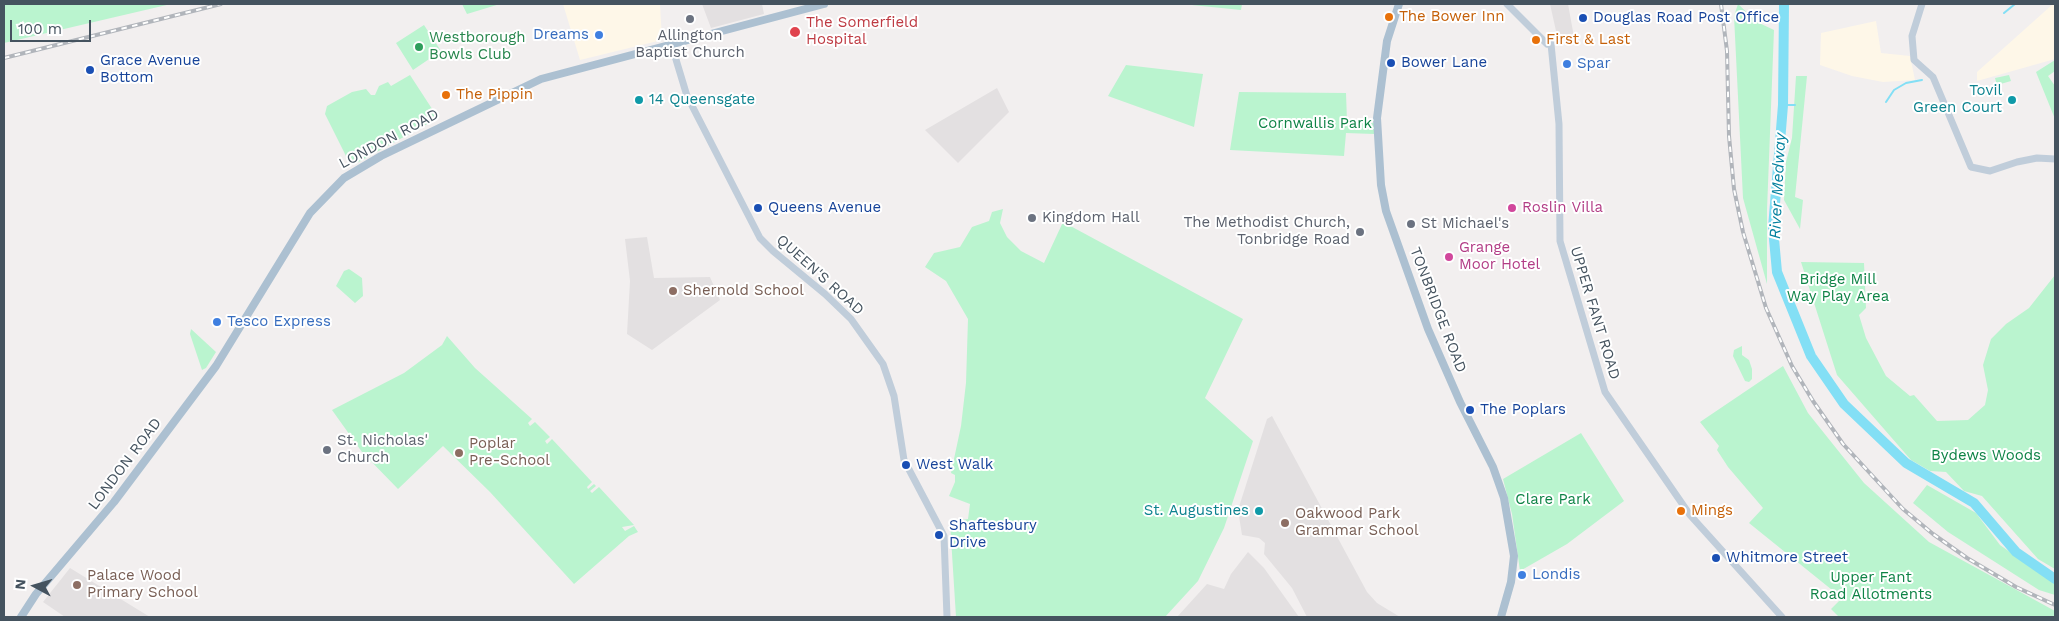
<!DOCTYPE html>
<html>
<head>
<meta charset="utf-8">
<style>
  body { margin:0 }
  #map { position:relative; width:2059px; height:621px; overflow:hidden; background:#f2efef; font-family:"Work Sans",sans-serif }
  canvas { display:block }
  .frame { position:absolute; inset:0; border:5px solid #45535f; pointer-events:none }
  .north { position:absolute; left:10px; top:561px; width:50px; height:50px; -webkit-text-stroke:4px #fff; paint-order:stroke; rotate:276deg; font-size:14px; font-weight:700; line-height:20px; text-align:center; color:#45535f }
  .north::after { content:''; display:block; margin:auto; width:18px; height:22px; background:#45535f; clip-path:polygon(50% 0,100% 100%,50% 72%,0 100%) }
  .scale { position:absolute; left:10px; top:20px; width:81px; height:22px; box-sizing:border-box; border:2px solid #45535f; border-top:0; padding-left:6px; font-size:15px; line-height:18px; white-space:nowrap; color:#45535f; -webkit-text-stroke:4px #fff; paint-order:stroke }
</style>
</head>
<body>
<div id="map">
<canvas width="2059" height="621"></canvas>
<div class="frame"></div>
<div class="north">N</div>
<div class="scale">100 m</div>
</div>
<script>
const context = document.querySelector('canvas').getContext('2d');
context.lineJoin = 'round';
function fillPath(path, color) { context.fillStyle = color; context.fill(path, 'evenodd'); }
const poly = rows => new Path2D(rows.map(r => 'M' + r).join(''));
function trace(path, color, width, dash) { context.strokeStyle = color; context.lineWidth = width; context.lineCap = dash ? 'butt' : 'round'; context.setLineDash(dash || []); context.stroke(path); }
function label(font, color, halo, rows, align = 'center') {
  context.font = font + ' "Work Sans",sans-serif'; context.lineWidth = 4; context.setLineDash([]); context.textBaseline = 'middle'; context.strokeStyle = halo; context.fillStyle = color; for (const [text, x, y, turn = 0] of rows) {
    context.save(); context.translate(x, y); context.rotate((+turn || 0) * Math.PI / 180); context.textAlign = isNaN(turn) ? turn : align; if (halo) context.strokeText(text, 0, 0); context.fillText(text, 0, 0); context.restore();
  }
}
const commercial = poly([
  [563,4,660,4,662,40,580,60],
  [2053,4,2055,4,2055,59,1977,81,1977,72],
  [1876,21,1881,53,1910,56,1915,80,1883,82,1852,76,1820,65,1821,33]
]);
const education = poly([
  [702,4,762,4,764,14,711,28],
  [1550,4,1568,4,1574,37,1558,40],
  [997,88,1009,112,958,163,925,130],
  [647,237,654,278,710,277,720,300,652,350,627,334,630,281,625,239],
  [1272,416,1367,592,1377,603,1400,617,1307,617,1292,588,1264,554,1265,543,1259,538,1242,535,1238,510,1267,419],
  [1248,552,1264,568,1299,617,1177,617,1207,584,1224,589,1231,574],
  [70,568,150,617,65,617,43,602]
]);
const green = poly([
  [4,4,171,4,4,43],
  [462,4,500,4,467,14],
  [1182,4,1242,4,1241,10],
  [1738,4,1757,22,1774,30,1767,210,1767,284,1743,198,1734,16],
  [424,25,441,51,413,70,396,43],
  [2055,60,2055,71,2048,76,2055,86,2055,119,2036,72],
  [1126,65,1203,74,1194,127,1108,96],
  [410,75,438,118,355,164,348,160,325,114,327,106,352,92,366,89,371,95,375,95,379,86,388,82,391,86],
  [2009,75,2011,81,1997,85,1995,78],
  [1796,76,1807,76,1795,197,1803,200,1800,229,1784,200,1786,162,1792,138],
  [1239,92,1346,93,1347,121,1374,123,1374,134,1346,133,1344,156,1230,150],
  [1003,209,1000,223,1007,237,1021,251,1044,263,1063,222,1243,319,1205,398,1253,441,1224,528,1198,581,1165,617,956,617,950,522,968,519,970,504,949,496,955,482,955,475,951,473,961,426,966,383,968,319,946,281,925,267,934,253,960,247,972,227,989,221,992,212],
  [1801,262,1864,263,1866,308,1859,315,1866,338,1886,376,1910,396,1914,395,1937,421,1968,420,1985,405,1988,390,1983,365,1991,339,2006,324,2029,308,2055,275,2055,569,2038,559,1982,496,1964,491,1946,472,1930,471,1911,460,1837,375],
  [349,269,362,278,363,296,355,303,336,286,344,271],
  [191,329,216,352,206,368,202,370,190,334],
  [447,336,475,368,532,419,528,423,530,426,535,422,550,437,545,441,547,444,552,439,592,482,587,487,588,489,594,484,596,486,590,491,592,493,599,487,634,525,622,527,625,531,634,526,638,532,629,536,574,584,490,492,443,446,398,489,362,452,332,410,404,373,442,345],
  [1742,346,1742,355,1749,360,1752,369,1752,379,1749,382,1745,381,1733,356,1734,350],
  [1783,366,1808,413,1864,483,1929,542,2055,611,2055,617,1839,617,1831,609,1842,598,1749,523,1763,508,1728,467,1717,450,1719,446,1700,422],
  [1581,433,1624,501,1567,544,1520,571,1512,514,1503,479],
  [1927,485,1976,513,2000,545,2055,584,2055,595,2039,590,1948,532,1913,503]
]);
const stream = poly([
  [2004,13,2015,4],
  [1886,102,1894,90,1906,83,1922,80],
  [1783,105,1795,105]
]);
const river = poly([
  [1784,4,1783,105,1773,228,1777,272,1811,356,1844,404,1906,463,1974,503,2016,552,2055,579]
]);
const secondary = poly([
  [1507,4,1547,44],
  [1922,4,1912,36,1914,60,1933,77,1971,167,1990,171,2017,162,2037,158,2055,159],
  [671,43,687,96,760,238,773,251,825,294,851,319,883,364,894,396,904,460,944,536,947,617],
  [1551,44,1559,124,1560,241,1605,392,1690,515,1782,617]
]);
const primary = poly([
  [1399,4,1387,41,1377,118,1381,185,1386,211,1428,329,1460,402,1493,467,1504,498,1514,556,1511,582,1501,617],
  [21,617,36,594,114,502,216,366,310,213,344,178,381,156,541,79,824,4]
]);
const rail = poly([
  [1721,4,1727,51,1729,136,1734,189,1743,232,1766,308,1792,366,1813,401,1843,444,1903,509,1933,534,1967,558,2016,587,2055,605],
  [4,58,221,4]
]);
const markers = [
  [1389,17,5,"#e8710a"],
  [1583,18,5,"#1a4fb4"],
  [690,19,5,"#6b7280"],
  [795,32,6,"#e0444e"],
  [599,35,5,"#3f7fe0"],
  [1536,40,5,"#e8710a"],
  [419,47,5,"#2e9e5b"],
  [1391,63,5,"#1a4fb4"],
  [1567,64,5,"#3f7fe0"],
  [90,70,5,"#1a4fb4"],
  [446,95,5,"#e8710a"],
  [639,100,5,"#0f9aa8"],
  [2012,100,5,"#0f9aa8"],
  [758,208,5,"#1a4fb4"],
  [1512,208,5,"#d1479c"],
  [1032,218,5,"#6b7280"],
  [1411,224,5,"#6b7280"],
  [1360,232,5,"#6b7280"],
  [1449,257,5,"#d1479c"],
  [673,291,5,"#8d6e63"],
  [217,322,5,"#3f7fe0"],
  [1470,410,5,"#1a4fb4"],
  [327,450,5,"#6b7280"],
  [459,453,5,"#8d6e63"],
  [906,465,5,"#1a4fb4"],
  [1259,511,5,"#0f9aa8"],
  [1681,511,5,"#e8710a"],
  [1285,523,5,"#8d6e63"],
  [939,535,5,"#1a4fb4"],
  [1716,558,5,"#1a4fb4"],
  [1522,575,5,"#3f7fe0"],
  [77,585,5,"#8d6e63"]
];
const foodNames = [
  ["The Bower Inn",1399,17],
  ["First & Last",1546,40],
  ["The Pippin",456,95],
  ["Mings",1691,511]
];
const transitNames = [
  ["Douglas Road Post Office",1593,18],
  ["Grace Avenue",100,61],
  ["Bottom",100,78],
  ["Bower Lane",1401,63],
  ["Queens Avenue",768,208],
  ["The Poplars",1480,410],
  ["West Walk",916,465],
  ["Shaftesbury",949,526],
  ["Drive",949,543],
  ["Whitmore Street",1726,558]
];
const healthNames = [
  ["The Somerfield",806,23],
  ["Hospital",806,40]
];
const shopNames = [
  ["Dreams",589,35,"right"],
  ["Spar",1577,64],
  ["Tesco Express",227,322],
  ["Londis",1532,575]
];
const worshipNames = [
  ["Allington",690,36,"center"],
  ["Baptist Church",690,53,"center"],
  ["Kingdom Hall",1042,218],
  ["The Methodist Church,",1350,223,"right"],
  ["Tonbridge Road",1350,240,"right"],
  ["St Michael's",1421,224],
  ["St. Nicholas'",337,441],
  ["Church",337,458]
];
const leisureNames = [
  ["Westborough",429,38],
  ["Bowls Club",429,55]
];
const cultureNames = [
  ["Tovil",2002,91],
  ["Green Court",2002,108],
  ["14 Queensgate",649,100,"left"],
  ["St. Augustines",1249,511]
];
const parkNames = [
  ["Cornwallis Park",1315,124],
  ["Bridge Mill",1838,280],
  ["Way Play Area",1838,297],
  ["Bydews Woods",1986,456],
  ["Clare Park",1553,500],
  ["Upper Fant",1871,578],
  ["Road Allotments",1871,595]
];
const streetNames = [
  ["LONDON ROAD",389,139,-28],
  ["QUEEN'S ROAD",820,275,42],
  ["TONBRIDGE ROAD",1438,310,69],
  ["UPPER FANT ROAD",1595,313,73],
  ["LONDON ROAD",125,464,-53]
];
const hotelNames = [
  ["Roslin Villa",1522,208],
  ["Grange",1459,248],
  ["Moor Hotel",1459,265]
];
const educationNames = [
  ["Shernold School",683,291],
  ["Poplar",469,444],
  ["Pre-School",469,461],
  ["Oakwood Park",1295,514],
  ["Grammar School",1295,531],
  ["Palace Wood",87,576],
  ["Primary School",87,593]
];
const waterNames = [
  ["River Medway",1778,186,-87]
];
fillPath(commercial, '#fef7e8');
fillPath(education, '#e3e0e1');
fillPath(green, '#baf4cf');
trace(stream, '#83dff5', 2);
trace(river, '#83dff5', 10);
trace(secondary, '#c0cdda', 7);
trace(primary, '#acc0d1', 8);
trace(rail, '#b1b5bb', 4);
trace(rail, '#fff', 2, [5.5]);
for (const [x, y, r, color] of markers) { const dot = new Path2D(); dot.arc(x, y, r, 0, 2 * Math.PI); context.fillStyle = color; context.fill(dot); trace(dot, '#fff', 2); }
label('15px', '#c56008', '#fff', foodNames, 'left');
label('15px', '#164399', '#fff', transitNames, 'left');
label('15px', '#be3a42', '#fff', healthNames, 'left');
label('15px', '#366cbe', '#fff', shopNames, 'left');
label('15px', '#5b616d', '#fff', worshipNames, 'left');
label('15px', '#27864d', '#fff', leisureNames, 'left');
label('15px', '#0d838f', '#fff', cultureNames, 'right');
label('15px', '#0e8346', '#fff', parkNames);
label('15px', '#45535f', '#fff', streetNames);
label('15px', '#b23c85', '#fff', hotelNames, 'left');
label('15px', '#785e54', '#fff', educationNames, 'left');
label('italic 16px', '#03809e', '#fff', waterNames);
</script>
</body>
</html>
